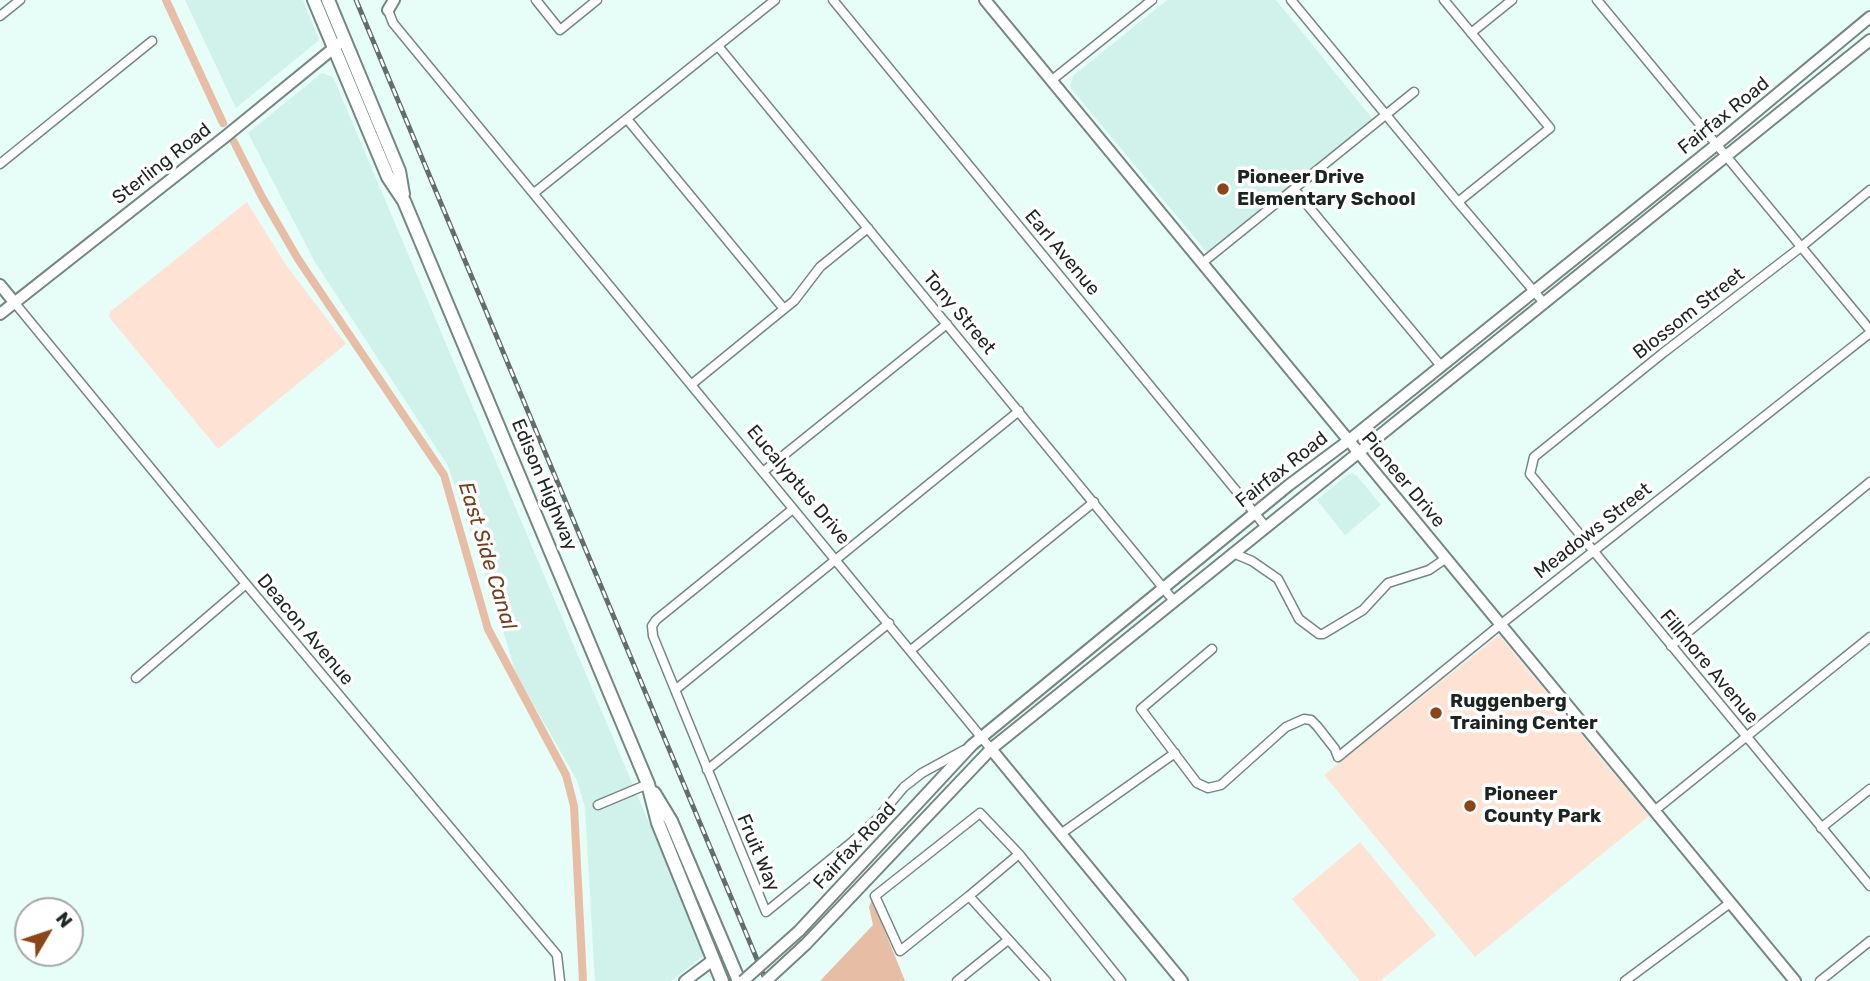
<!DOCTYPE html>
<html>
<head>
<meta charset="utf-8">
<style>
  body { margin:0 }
  #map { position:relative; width:1870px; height:981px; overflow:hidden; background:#e6fdf8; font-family:Rubik,sans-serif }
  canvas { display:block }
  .north { position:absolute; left:14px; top:897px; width:70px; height:70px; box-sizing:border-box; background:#fff; border:2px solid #a5a8a7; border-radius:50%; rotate:51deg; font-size:19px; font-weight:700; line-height:28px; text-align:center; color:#1d2523 }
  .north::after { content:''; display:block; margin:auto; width:24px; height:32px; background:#8a4619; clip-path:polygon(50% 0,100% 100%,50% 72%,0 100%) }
</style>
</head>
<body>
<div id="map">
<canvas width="1870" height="981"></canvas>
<div class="north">N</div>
</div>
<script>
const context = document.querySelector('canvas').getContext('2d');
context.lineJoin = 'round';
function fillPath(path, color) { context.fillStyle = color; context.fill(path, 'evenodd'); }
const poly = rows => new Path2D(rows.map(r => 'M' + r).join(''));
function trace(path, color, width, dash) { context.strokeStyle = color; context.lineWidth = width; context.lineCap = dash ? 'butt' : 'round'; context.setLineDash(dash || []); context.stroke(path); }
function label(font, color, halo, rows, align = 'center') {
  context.font = font + ' Rubik,sans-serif'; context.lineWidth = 7; context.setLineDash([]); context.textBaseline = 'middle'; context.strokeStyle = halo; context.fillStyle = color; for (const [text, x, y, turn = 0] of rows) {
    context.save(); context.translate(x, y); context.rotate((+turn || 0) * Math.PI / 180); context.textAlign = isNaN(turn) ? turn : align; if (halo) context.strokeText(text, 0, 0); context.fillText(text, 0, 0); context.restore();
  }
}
const built = poly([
  [185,0,303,0,319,40,236,108],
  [1167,0,1276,0,1375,122,1210,256,1070,87,1073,76],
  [322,73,333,77,705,955,671,981,595,981,585,808,577,780,516,674,501,623,448,466,315,262,248,133],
  [1352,473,1357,476,1381,505,1345,535,1317,500,1347,475]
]);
const green = poly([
  [247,202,286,265,346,344,218,449,109,317,110,312],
  [1499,635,1649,816,1475,957,1324,775],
  [1360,842,1436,935,1380,981,1360,981,1292,899]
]);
const water = poly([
  [872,899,905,981,820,981,873,925,869,907]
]);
const canal = poly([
  [166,0,223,123],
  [234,142,262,197,298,259,444,475,488,629,566,775,574,806,583,981]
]);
const street = poly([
  [536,0,560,30,597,0],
  [833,0,1266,527],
  [1291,0,1458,202,1544,303],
  [1444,0,1550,128,1458,202],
  [1597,0,1870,330],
  [388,10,393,23,991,749],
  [0,16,20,0],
  [1471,33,1512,0],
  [718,46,1174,601],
  [1052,80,1152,0],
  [627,119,784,309],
  [0,164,152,41],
  [1294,189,1441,366],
  [1870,190,1801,247,1663,353,1534,457,1530,474,1870,886],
  [534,193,775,0],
  [1202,263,1414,92],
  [14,302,246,584,557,955,560,981],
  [692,384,784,309,794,301,820,267,868,228],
  [764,471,947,324],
  [793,509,656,620,652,626,653,636,766,912,852,842,877,819,904,787,922,773,964,750],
  [1233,553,1252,561,1278,579,1299,619,1319,634,1323,634,1363,610,1388,583,1429,570,1445,559],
  [1671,646,1870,482],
  [1212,649,1141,709,1197,783,1208,788,1221,785,1286,727,1304,719,1311,720,1317,726,1335,749,1338,757,1500,625,1870,333],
  [911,650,1094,502],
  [136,678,246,584],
  [675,690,1019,411],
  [707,770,889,623],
  [598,805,648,784],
  [1654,811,1870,637],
  [1821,828,1870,789],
  [1062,833,1175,753],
  [1019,854,969,896,900,951,875,896,980,813,1019,854,1121,981],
  [969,896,1046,981],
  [957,981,1008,940],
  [1625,981,1730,903],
  [1820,981,1870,941]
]);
const secondary = poly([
  [985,0,1795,981],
  [388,10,394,0],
  [0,285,14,302],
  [0,314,226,136,340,43],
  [991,749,1182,981],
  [799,931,972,745,1289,485,1348,441,1716,145,1870,17],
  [806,944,991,749,1870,40],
  [685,981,713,960]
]);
const primary = poly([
  [314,0,388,177,404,201,648,784,658,823,722,981],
  [328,0,399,171,403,194],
  [654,793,671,821,739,981]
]);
const rail = poly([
  [356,0,766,981]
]);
const secondaryBridge = poly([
  [743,981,799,931],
  [766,981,806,944]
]);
const markers = [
  [1223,189,7,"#8a4619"],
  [1436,713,7,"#8a4619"],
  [1470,806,7,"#8a4619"]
];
const streetNames = [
  ["Fairfax Road",1724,116,-39],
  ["Sterling Road",162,164,-38],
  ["Earl Avenue",1062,253,50],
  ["Tony Street",959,313,50],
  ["Blossom Street",1689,314,-38],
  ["Fairfax Road",1282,470,-38],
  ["Pioneer Drive",1403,480,50],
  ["Edison Highway",544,485,67],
  ["Eucalyptus Drive",798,485,50],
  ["Meadows Street",1593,531,-38],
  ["Deacon Avenue",305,630,50],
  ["Fillmore Avenue",1709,667,50],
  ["Fairfax Road",855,846,-47],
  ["Fruit Way",758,853,67]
];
const poiNames = [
  ["Pioneer Drive",1237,178],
  ["Elementary School",1237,200],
  ["Ruggenberg",1450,702],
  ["Training Center",1450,724],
  ["Pioneer",1484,795],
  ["County Park",1484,817]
];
const waterNames = [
  ["East Side Canal",487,556,73]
];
fillPath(built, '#d1f1eb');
fillPath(green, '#fee3d5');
fillPath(water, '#e8bda5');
trace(canal, '#e8bda5', 8);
trace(street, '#738783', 11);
trace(secondary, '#738783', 14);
trace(primary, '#738783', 16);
trace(street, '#fff', 8);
trace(secondary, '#fff', 10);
trace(primary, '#fff', 12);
trace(rail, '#616e6b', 5);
trace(rail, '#fff', 2.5, [8]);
trace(secondaryBridge, '#738783', 14, []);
trace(secondaryBridge, '#fff', 10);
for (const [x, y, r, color] of markers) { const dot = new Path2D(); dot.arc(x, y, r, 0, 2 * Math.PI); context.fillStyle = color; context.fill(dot); trace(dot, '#fff', 2.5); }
label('19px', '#1d2523', '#fff', streetNames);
label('bold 19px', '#1d2523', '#fff', poiNames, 'left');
label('italic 21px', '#753f1d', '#fff', waterNames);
</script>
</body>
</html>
